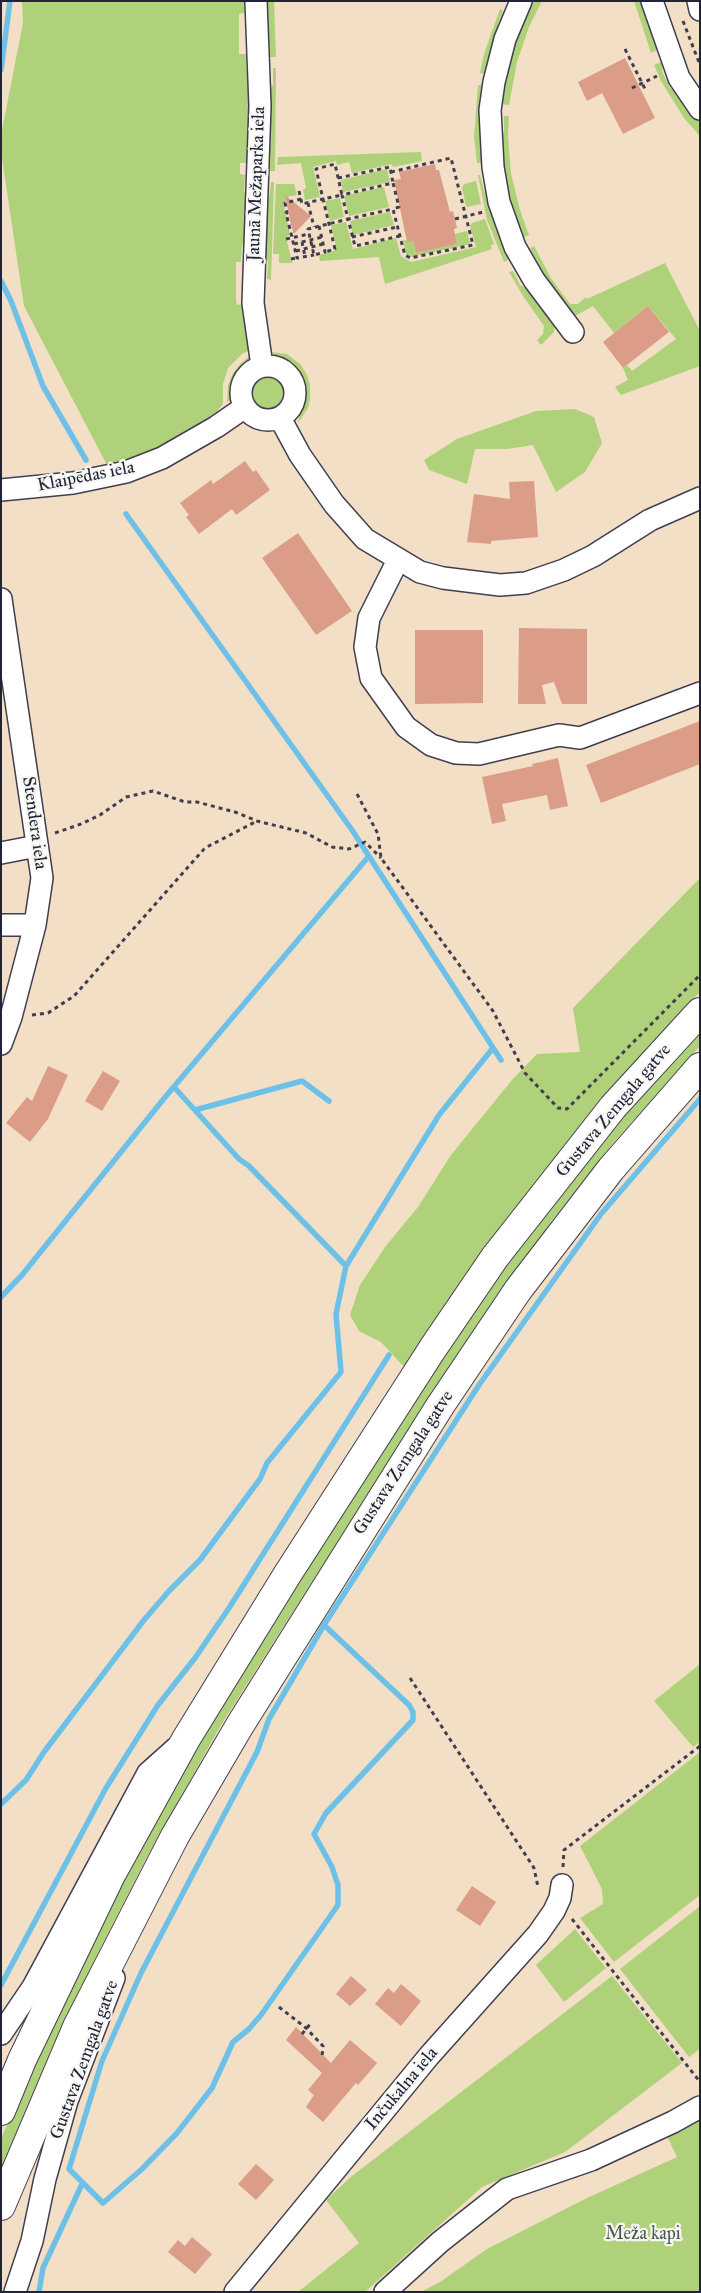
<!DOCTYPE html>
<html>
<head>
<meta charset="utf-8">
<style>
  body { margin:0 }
  #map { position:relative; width:701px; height:2293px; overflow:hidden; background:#f2dfc5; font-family:"IM FELL Great Primer",serif }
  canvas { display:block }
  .frame { position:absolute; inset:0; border:2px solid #22223b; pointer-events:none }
</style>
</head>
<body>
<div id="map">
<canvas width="701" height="2293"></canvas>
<div class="frame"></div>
</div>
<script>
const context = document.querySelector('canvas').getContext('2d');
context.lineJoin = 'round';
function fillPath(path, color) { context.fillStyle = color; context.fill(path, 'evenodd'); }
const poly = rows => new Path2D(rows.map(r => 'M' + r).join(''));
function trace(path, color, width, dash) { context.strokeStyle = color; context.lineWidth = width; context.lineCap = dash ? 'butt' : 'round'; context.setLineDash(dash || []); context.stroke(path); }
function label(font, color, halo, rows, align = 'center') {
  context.font = font + ' "IM FELL Great Primer",serif'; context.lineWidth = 4.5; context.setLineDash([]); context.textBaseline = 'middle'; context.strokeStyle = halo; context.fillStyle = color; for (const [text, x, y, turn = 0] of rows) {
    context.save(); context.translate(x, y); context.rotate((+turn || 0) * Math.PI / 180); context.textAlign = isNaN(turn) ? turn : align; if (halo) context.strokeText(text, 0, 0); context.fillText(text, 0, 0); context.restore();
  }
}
const green = poly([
  [22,1,244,1,245,13,239,14,239,54,246,54,246,70,252,76,250,163,240,163,240,174,245,175,244,192,250,199,248,239,242,246,241,262,236,262,236,301,237,305,245,304,250,350,242,354,228,368,223,384,223,404,216,412,189,433,136,459,108,467,24,306,1,151,1,135,23,23],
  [265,1,274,1,276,57,267,57],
  [530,1,542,1,529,27,517,62,509,105,500,104,508,56],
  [634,1,644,1,660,49,651,53],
  [500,9,503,11,498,23,500,32,488,74,480,73,484,54],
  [663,61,662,71,670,88,678,92,700,122,700,136,684,118,661,81,654,65],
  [273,68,276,68,275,171,265,171,267,92,273,85],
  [478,85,482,85,479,101,483,109,485,163,477,163,474,137],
  [504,116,509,116,508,136,511,174,520,210,529,235,520,239,512,216,498,139,504,132],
  [421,152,422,161,393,167,392,164,352,173,349,162,337,165,336,161,313,167,320,197,305,200,303,190,306,188,301,163,277,165,278,157],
  [387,169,390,182,343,192,341,180],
  [478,175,480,175,485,194,491,198,512,258,504,262,487,220],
  [476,181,481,204,468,207,466,206,462,188,464,184],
  [271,182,274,182,271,280,267,279,268,261,262,255,264,206,269,199],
  [276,184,294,184,297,195,286,197,286,201,283,202,290,235,286,237,292,263,279,263,279,254,273,254],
  [384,187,389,207,349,216,344,196],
  [340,198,344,217,330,221,325,201],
  [390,212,394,225,353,235,350,221],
  [485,219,494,244,491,245,492,249,385,284,379,257,320,261,319,255,337,250,331,225,346,222,353,249,396,238,401,256,411,262,476,247,470,226,472,223],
  [467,231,470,244,411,257,406,254,403,240,413,241,416,253,457,244,455,234],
  [534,246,551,278,570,304,578,304,586,297,587,299,665,263,700,331,700,366,621,395,615,387,628,380,623,368,627,365,632,371,676,339,648,306,614,333,593,306,577,315,568,315,536,272,538,263,530,248],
  [513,271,520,285,529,290,555,324,554,332,541,345,537,340,543,334,544,326,523,296,509,272],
  [271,352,287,354,301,365,307,375,310,385,310,399,308,408,298,423,303,391,302,384,294,370],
  [250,356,239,376,230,400,227,402,228,385,233,373,241,363],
  '252 393a17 17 0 1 1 34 0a17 17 0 1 1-34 0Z',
  [575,409,594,417,602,443,585,472,556,492,533,445,507,449,475,449,467,484,429,470,424,460,457,439,536,411],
  [700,878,700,992,631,1067,532,1187,493,1237,405,1368,381,1342,359,1331,350,1315,360,1285,385,1247,418,1207,451,1155,512,1080,537,1054,580,1052,573,1008],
  [700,1028,700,1046,614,1142,553,1219,461,1351,378,1478,221,1725,147,1857,102,1945,53,2046,1,2171,1,2139,22,2089,124,1875,189,1757,251,1655,475,1306,605,1134],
  [700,1664,700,1742,693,1747,654,1701],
  [700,1752,700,1895,614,1962,580,1918,603,1904,602,1889,580,1846],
  [700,1906,700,2049,689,2057,620,1969],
  [575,1929,606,1968,564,2002,536,1965],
  [612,1976,682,2063,565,2152,482,2187,365,2292,298,2292,359,2243,326,2200,352,2176],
  [700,2118,700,2292,421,2292,440,2282,487,2249,585,2199,677,2157,667,2136]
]);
const stream = poly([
  [1,70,10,1],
  [1,281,11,301,43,386,86,460],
  [126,514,352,830,501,1060],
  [174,1087,239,1159,249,1166,346,1266],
  [195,1110,302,1081,329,1101],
  [1,1297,22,1275,166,1096,369,856],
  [324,1625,409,1705,413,1712,413,1720,326,1813,314,1834,332,1867,338,1885,338,1905,261,2015,249,2029,233,2042,212,2088,177,2133,142,2169,103,2203,69,2169,102,2061,141,1973,257,1752,269,1719,324,1625,479,1385,601,1214,700,1099],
  [1,1804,26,1780,44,1752,144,1620,169,1591,200,1560,260,1479,267,1463,341,1372,336,1314,346,1266,439,1115,493,1048],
  [1,1985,106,1788,158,1705,195,1658,229,1608,389,1355],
  [39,2292,43,2268,82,2184]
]);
const building = poly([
  [625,58,655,118,623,134,602,93,587,101,578,82],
  [435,164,436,170,439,170,450,212,453,211,457,228,454,229,457,244,416,253,413,241,407,242,394,180,401,179,399,172],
  [285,195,311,216,294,234,291,225],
  [648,306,669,332,623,368,603,342],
  [245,461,253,472,256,470,270,490,236,515,232,509,199,534,186,517,189,515,180,503,211,480,213,484],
  [534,481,538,537,491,541,491,544,467,542,474,494,510,499,509,482],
  [298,533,352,611,316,635,262,558],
  [519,628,587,629,587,704,562,704,554,682,542,685,546,704,518,704],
  [415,630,483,630,483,703,415,704],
  [700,721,700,764,601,803,586,765],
  [558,758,568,806,550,810,547,795,502,804,506,821,492,824,482,777,533,766,532,764],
  [48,1066,68,1075,48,1119,30,1142,6,1123,27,1097,32,1101],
  [103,1071,120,1081,102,1111,85,1101],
  [472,1886,496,1902,480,1926,456,1910],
  [351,1976,367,1990,350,2006,336,1994],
  [401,1984,421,2001,401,2026,375,2004,388,1988,394,1993],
  [296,2027,331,2063,350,2040,377,2063,358,2085,356,2083,323,2122,306,2107,314,2095,308,2090,322,2073,286,2040],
  [256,2164,274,2180,256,2200,238,2184],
  [192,2237,212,2254,195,2274,168,2252,178,2240,185,2246]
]);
const path = poly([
  [683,21,700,65],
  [625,49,646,91],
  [632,88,657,76],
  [391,172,451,158,473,245,410,258,405,255,403,248,393,209,399,207,393,183,342,195,348,219,393,209],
  [338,178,390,167,393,183],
  [299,191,302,204,323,199,316,169,335,164,342,195,323,199,335,249,325,252],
  [301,199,285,203,287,213,286,213,297,258,314,255],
  [308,203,314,227],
  [455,219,483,212],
  [319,226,325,252,314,255,308,229,348,219,355,246,400,236],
  [352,237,397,227],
  [286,239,309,234],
  [302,242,305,256],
  [294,244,322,237],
  [296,251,323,244],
  [291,259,297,258],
  [357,794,378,834,381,858,493,1011,525,1073,558,1108,567,1109,700,975],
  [55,833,81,824,100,815,126,797,153,791,185,802,197,802,235,812,257,821,306,833,332,847,349,849,365,842,381,858],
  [32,1015,48,1013,74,996,205,848,257,821],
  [410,1678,534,1868,538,1887],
  [563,1867,564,1850,700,1746],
  [572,1919,700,2082],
  [279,2007,306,2028,323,2046,322,2057],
  [302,2034,311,2023]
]);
const minor = poly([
  [256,1,260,106,253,303,262,366],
  [521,1,505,39,494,82,490,110,493,167,499,202,515,247,534,280,573,332],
  [652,1,679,78,700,109],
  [698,1,700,10],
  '241 393a27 27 0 1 1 54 0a27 27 0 1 1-54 0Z',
  [280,418,300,455,334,504,365,539,420,572,443,578,500,585,526,583,564,570,593,556,650,520,700,498],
  [1,490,73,483,126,472,162,458,216,427,245,407],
  [398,560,369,618,365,647,371,678,406,727,431,745,456,753,479,754,559,735,580,738,700,693],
  [1,599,42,878,35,925,11,1017,1,1044],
  [1,853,37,846],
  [1,925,35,925],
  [1,2034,33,1987,148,1773,176,1748],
  [15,2292,32,2241,45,2179,67,2101,114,1978],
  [235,2292,429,2056,538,1934,554,1911,560,1898,562,1885],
  [385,2292,440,2242,507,2189,591,2160,673,2122,700,2107]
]);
const major = poly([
  [1,2111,22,2060,111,1875,186,1739,287,1575,433,1348,495,1257,613,1107,700,1012],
  [1,2206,77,2027,175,1836,240,1725,440,1406,518,1290,611,1169,700,1067]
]);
const streetNames = [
  ["Jaunā Mežaparka iela",257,184,-88],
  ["Klaipēdas iela",86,477,-11],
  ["Stendera iela",34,823,82],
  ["Gustava Zemgala gatve",614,1111,-50],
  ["Gustava Zemgala gatve",404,1463,-57],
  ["Gustava Zemgala gatve",85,2060,-70],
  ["Inčukalna iela",402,2089,-50]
];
const parkNames = [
  ["Meža kapi",643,2235]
];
fillPath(green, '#aed17a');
trace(stream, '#6dc1e9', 5.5);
fillPath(building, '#dc9d88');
trace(minor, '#413e50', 24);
trace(major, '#413e50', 30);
trace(path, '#413e50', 3, [4, 4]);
trace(minor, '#fff', 21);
trace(major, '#fff', 28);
label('18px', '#22223b', '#f6f6f2', streetNames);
label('18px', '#4c574e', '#f6f6f2', parkNames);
</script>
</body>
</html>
